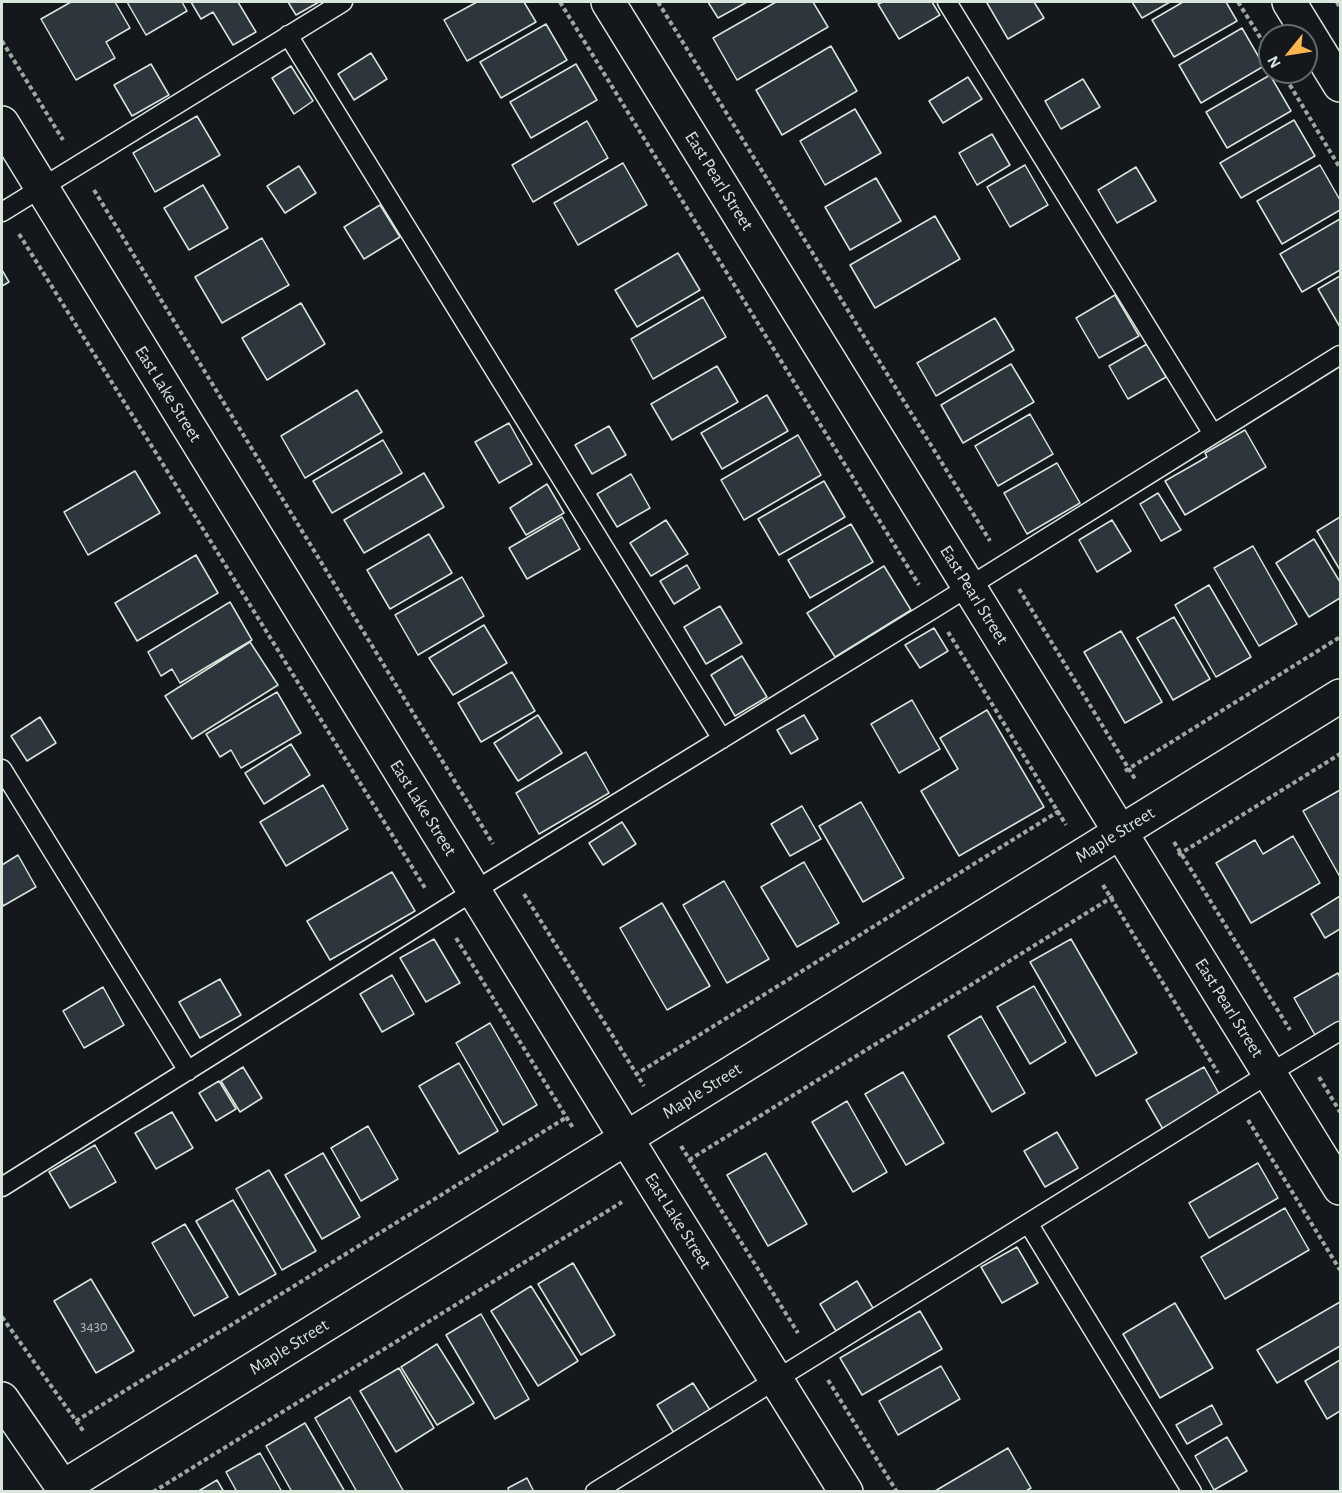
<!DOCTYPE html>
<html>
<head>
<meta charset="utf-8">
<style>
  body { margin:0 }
  #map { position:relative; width:1342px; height:1493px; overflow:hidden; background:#14181c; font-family:"Alegreya Sans",sans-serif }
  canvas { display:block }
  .frame { position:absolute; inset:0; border:3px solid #d8e6dc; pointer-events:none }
  .north { position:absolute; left:1258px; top:24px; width:60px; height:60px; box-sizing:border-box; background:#14181c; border:2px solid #626a69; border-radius:50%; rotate:240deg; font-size:16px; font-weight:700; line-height:24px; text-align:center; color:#d8e6dc }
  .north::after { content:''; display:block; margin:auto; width:21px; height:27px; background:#ffb74d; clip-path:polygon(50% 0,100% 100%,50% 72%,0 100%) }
</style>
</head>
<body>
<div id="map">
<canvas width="1342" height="1493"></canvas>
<div class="frame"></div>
<div class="north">N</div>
</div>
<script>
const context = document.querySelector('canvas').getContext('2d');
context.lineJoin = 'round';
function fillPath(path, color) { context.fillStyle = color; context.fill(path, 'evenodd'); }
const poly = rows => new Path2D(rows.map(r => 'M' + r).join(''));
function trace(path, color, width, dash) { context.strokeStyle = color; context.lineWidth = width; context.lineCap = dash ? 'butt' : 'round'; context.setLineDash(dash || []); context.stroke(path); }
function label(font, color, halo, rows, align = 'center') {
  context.font = font + ' "Alegreya Sans",sans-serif'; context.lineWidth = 4.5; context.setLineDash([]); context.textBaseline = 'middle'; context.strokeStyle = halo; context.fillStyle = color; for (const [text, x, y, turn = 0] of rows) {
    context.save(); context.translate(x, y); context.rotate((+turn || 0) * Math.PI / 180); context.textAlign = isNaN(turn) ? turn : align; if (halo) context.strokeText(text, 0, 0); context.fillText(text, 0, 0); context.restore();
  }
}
const building = poly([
  [71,2,115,2,130,28,106,42,115,58,76,80,41,19,71,2],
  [127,2,182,2,187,11,146,35,127,2],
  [191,2,238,2,256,32,233,45,213,12,201,19,191,2],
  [288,2,319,2,296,15,288,2],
  [477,2,524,2,536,22,467,61,444,20,477,2],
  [708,2,747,2,718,18,708,2],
  [776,2,813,2,828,27,737,80,713,38,776,2],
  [883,2,932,2,940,15,899,39,878,4,883,2],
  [989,2,1034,2,1044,18,1008,39,987,3,989,2],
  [1132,2,1170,2,1142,18,1132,2],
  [1183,2,1226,2,1237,21,1174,57,1152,20,1183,2],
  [546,24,567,60,501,98,480,62,546,24],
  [1242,28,1264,66,1201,103,1179,65,1242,28],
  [831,46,857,91,782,135,756,90,831,46],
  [371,53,387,79,354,100,338,74,371,53],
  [151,64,169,95,132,116,114,85,151,64],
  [576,64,597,100,531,138,510,102,576,64],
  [291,66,313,101,294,114,272,78,291,66],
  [1270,75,1291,111,1227,148,1206,112,1270,75],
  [968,77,982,99,943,123,929,101,968,77],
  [1083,79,1100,107,1061,129,1045,101,1083,79],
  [855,109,881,153,825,185,800,141,855,109],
  [197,116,220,155,155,192,133,153,197,116],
  [1294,120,1315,156,1241,198,1220,163,1294,120],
  [587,121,608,158,533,202,512,165,587,121],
  [992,134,1010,165,977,185,959,153,992,134],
  [623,163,647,205,578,245,554,203,623,163],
  [1025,165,1048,205,1010,227,987,187,1025,165],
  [1320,165,1340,200,1340,210,1282,244,1257,201,1320,165],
  [299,166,316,193,285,213,267,186,299,166],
  [1136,167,1156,201,1117,223,1098,190,1136,167],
  [876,178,901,221,850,250,825,207,876,178],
  [203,185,228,228,189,250,164,208,203,185],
  [380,205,400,237,364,259,344,227,380,205],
  [935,216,960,259,875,308,850,265,935,216],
  [1340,219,1340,270,1302,292,1280,254,1340,219],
  [262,238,289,285,222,323,195,277,262,238],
  [678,253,700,290,637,327,615,290,678,253],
  [2,270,9,282,2,286,2,270],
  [1340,276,1340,327,1318,289,1340,276],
  [1115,295,1139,336,1099,358,1076,318,1115,295],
  [703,297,726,337,653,379,631,339,703,297],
  [301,303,325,344,267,380,242,338,301,303],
  [995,318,1014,350,936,396,917,363,995,318],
  [1147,344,1166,377,1128,399,1109,366,1147,344],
  [1011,364,1034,402,963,443,941,405,1011,364],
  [717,366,738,402,672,440,651,404,717,366],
  [357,390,382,432,305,478,281,436,357,390],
  [767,395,788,431,722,469,701,433,767,395],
  [1030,414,1053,454,998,486,975,446,1030,414],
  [509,423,532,464,499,483,475,442,509,423],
  [609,426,626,455,592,474,575,445,609,426],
  [1245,430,1266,467,1185,515,1165,481,1207,457,1205,453,1245,430],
  [798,435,821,475,744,520,721,480,798,435],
  [383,440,402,473,332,513,313,481,383,440],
  [1057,463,1080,503,1027,534,1004,493,1057,463],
  [135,471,160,513,88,555,64,512,135,471],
  [424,473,444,507,364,553,344,520,424,473],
  [631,474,650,508,617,527,597,494,631,474],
  [824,481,845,517,779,555,758,519,824,481],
  [547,484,564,513,526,535,510,508,547,484],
  [1158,493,1181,530,1161,541,1140,504,1158,493],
  [562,517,580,549,527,579,509,548,562,517],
  [1340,517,1340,570,1317,531,1340,517],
  [666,520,688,554,651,576,630,543,666,520],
  [1112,520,1131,551,1097,572,1079,540,1112,520],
  [851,524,873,562,810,598,788,560,851,524],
  [429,534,452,573,390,609,367,570,429,534],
  [1314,539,1340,582,1340,598,1309,617,1276,563,1314,539],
  [1253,546,1297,624,1259,646,1214,568,1253,546],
  [196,555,218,593,137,641,115,603,196,555],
  [687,565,700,588,674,604,660,581,687,565],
  [884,566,911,610,835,657,807,613,884,566],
  [462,577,484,616,418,655,395,615,462,577],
  [1209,585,1251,657,1216,677,1175,605,1209,585],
  [230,602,252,640,180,683,172,669,161,676,148,652,230,602],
  [720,606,742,643,706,664,684,627,720,606],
  [1174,617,1210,679,1173,700,1137,638,1174,617],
  [484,625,507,663,453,695,429,658,484,625],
  [934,628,948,651,920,668,905,645,934,628],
  [1121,631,1162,702,1125,723,1084,652,1121,631],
  [250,642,278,685,192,739,165,696,250,642],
  [742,656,767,697,735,716,711,675,742,656],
  [512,672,535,711,481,742,458,703,512,672],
  [277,692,301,733,241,768,231,750,220,757,206,734,277,692],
  [912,700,940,749,899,773,871,724,912,700],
  [987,710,1044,807,959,856,921,791,958,769,940,738,987,710],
  [538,715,562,753,518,781,494,743,538,715],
  [804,715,818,739,791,754,777,730,804,715],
  [40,717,56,743,27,761,11,736,40,717],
  [291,744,310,775,264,804,245,773,291,744],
  [586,752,609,793,539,834,516,793,586,752],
  [323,785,348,829,286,866,260,822,323,785],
  [1340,790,1340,877,1303,811,1340,790],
  [861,802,904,878,863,902,819,826,861,802],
  [802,806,821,839,790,856,771,824,802,806],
  [622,822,636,844,603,865,589,843,622,822],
  [1293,836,1320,883,1251,923,1216,863,1255,840,1263,854,1293,836],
  [18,855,36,887,3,906,2,902,2,865,18,855],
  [804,862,839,923,797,947,761,887,804,862],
  [392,872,415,911,330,960,307,921,392,872],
  [724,881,769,959,727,983,683,905,724,881],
  [1340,896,1340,929,1325,938,1311,914,1340,896],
  [662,903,710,986,667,1010,620,928,662,903],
  [434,939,460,983,426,1002,400,958,434,939],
  [1071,939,1137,1053,1096,1076,1030,962,1071,939],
  [1338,973,1340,978,1340,1021,1315,1035,1294,998,1338,973],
  [392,975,414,1014,382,1032,360,994,392,975],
  [220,979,241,1015,200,1038,179,1002,220,979],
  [1034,986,1066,1042,1030,1064,997,1007,1034,986],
  [103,987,124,1025,84,1048,63,1011,103,987],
  [981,1016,1025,1093,992,1112,948,1036,981,1016],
  [490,1023,537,1105,503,1125,456,1043,490,1023],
  [459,1063,498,1131,459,1154,419,1086,459,1063],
  [243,1067,262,1098,240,1112,221,1081,243,1067],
  [1204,1067,1221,1097,1164,1131,1146,1100,1204,1067],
  [903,1072,944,1143,906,1165,865,1094,903,1072],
  [219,1081,236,1109,216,1121,199,1093,219,1081],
  [847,1101,887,1172,853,1192,812,1122,847,1101],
  [172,1112,193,1148,156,1169,135,1133,172,1112],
  [368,1126,398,1179,361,1201,331,1148,368,1126],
  [1057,1132,1078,1168,1045,1187,1024,1151,1057,1132],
  [95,1145,116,1182,70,1208,49,1172,95,1145],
  [323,1153,360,1217,322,1239,285,1175,323,1153],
  [766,1153,807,1224,768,1246,727,1175,766,1153],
  [1258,1163,1278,1198,1209,1238,1189,1203,1258,1163],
  [269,1170,316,1251,282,1270,236,1189,269,1170],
  [233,1200,276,1274,239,1295,196,1221,233,1200],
  [1285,1208,1309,1250,1225,1299,1201,1257,1285,1208],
  [185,1224,228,1297,194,1316,152,1243,185,1224],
  [1017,1247,1038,1283,1002,1303,981,1267,1017,1247],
  [573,1263,615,1335,581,1355,538,1284,573,1263],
  [91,1279,134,1351,96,1373,54,1301,91,1279],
  [857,1281,873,1308,836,1331,820,1304,857,1281],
  [531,1286,578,1361,538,1386,491,1311,531,1286],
  [1340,1302,1340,1346,1277,1383,1257,1350,1340,1302],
  [1175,1303,1213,1368,1160,1398,1123,1334,1175,1303],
  [920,1311,942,1349,862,1395,840,1358,920,1311],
  [481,1314,529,1399,495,1419,446,1335,481,1314],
  [437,1344,474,1403,437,1425,401,1367,437,1344],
  [1340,1360,1340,1411,1327,1419,1305,1381,1340,1360],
  [941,1366,960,1399,898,1435,879,1401,941,1366],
  [399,1368,434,1428,396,1452,360,1391,399,1368],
  [693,1383,710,1410,674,1433,657,1405,693,1383],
  [350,1397,404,1492,357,1492,315,1418,350,1397],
  [1212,1405,1222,1424,1187,1444,1176,1425,1212,1405],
  [305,1423,345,1492,292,1492,266,1446,305,1423],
  [1227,1437,1247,1471,1214,1490,1195,1456,1227,1437],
  [1008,1448,1031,1488,1024,1492,935,1492,935,1491,1008,1448],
  [260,1453,282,1492,237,1492,226,1472,260,1453],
  [527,1478,534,1492,509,1492,508,1488,527,1478],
  [217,1480,224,1492,197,1492,217,1480]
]);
const path = poly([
  [560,2,919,585],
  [658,2,990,541],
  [1238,2,1270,53],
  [1337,2,1340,8],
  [2,41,63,140],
  [1282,72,1340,168],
  [94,190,493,844],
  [19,234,156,453,425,888],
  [1019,589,1135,779],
  [948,632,1066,825],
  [1125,771,1340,637],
  [1174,842,1290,1030],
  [1178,855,1340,754],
  [1103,885,1218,1073],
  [524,894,644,1086],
  [456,938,573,1128],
  [635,1075,1059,811],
  [1319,1077,1340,1112],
  [1248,1120,1340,1270],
  [681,1146,798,1333],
  [689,1160,1114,896],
  [2,1317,84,1432],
  [828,1380,897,1492],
  [76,1421,567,1117],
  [153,1492,622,1202]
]);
const service = poly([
  [947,2,1213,434],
  [288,35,722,739],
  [2,212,343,2],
  [2,769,188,1071],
  [2,1187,474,891,933,609,1340,355],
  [1028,1223,1192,1492],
  [595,1492,1270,1073,1340,1031]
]);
const minor = poly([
  [608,2,1340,1188],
  [1289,2,1340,85],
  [2,123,653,1182,846,1492],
  [63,1487,1340,696]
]);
const secondary = poly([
  [2,1399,66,1492]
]);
const numberNames = [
  ["3430",94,1326]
];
const streetNames = [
  ["East Pearl Street",719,181,58],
  ["East Lake Street",168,394,58],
  ["East Pearl Street",974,595,58],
  ["East Lake Street",423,808,58],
  ["Maple Street",1115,835,-32],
  ["East Pearl Street",1229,1008,58],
  ["Maple Street",702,1091,-32],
  ["East Lake Street",678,1221,58],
  ["Maple Street",289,1347,-32]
];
fillPath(building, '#2c363c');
trace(building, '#d8e6dc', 1.5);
trace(service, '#d8e6dc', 21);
trace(minor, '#d8e6dc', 36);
trace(secondary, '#d8e6dc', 36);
trace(path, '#9da8a2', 4, [4.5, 3]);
trace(service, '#14181c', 18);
trace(minor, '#14181c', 33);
trace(secondary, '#14181c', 33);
label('15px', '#adbab4', null, numberNames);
label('18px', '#d8e6dc', '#14181c', streetNames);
</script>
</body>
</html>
